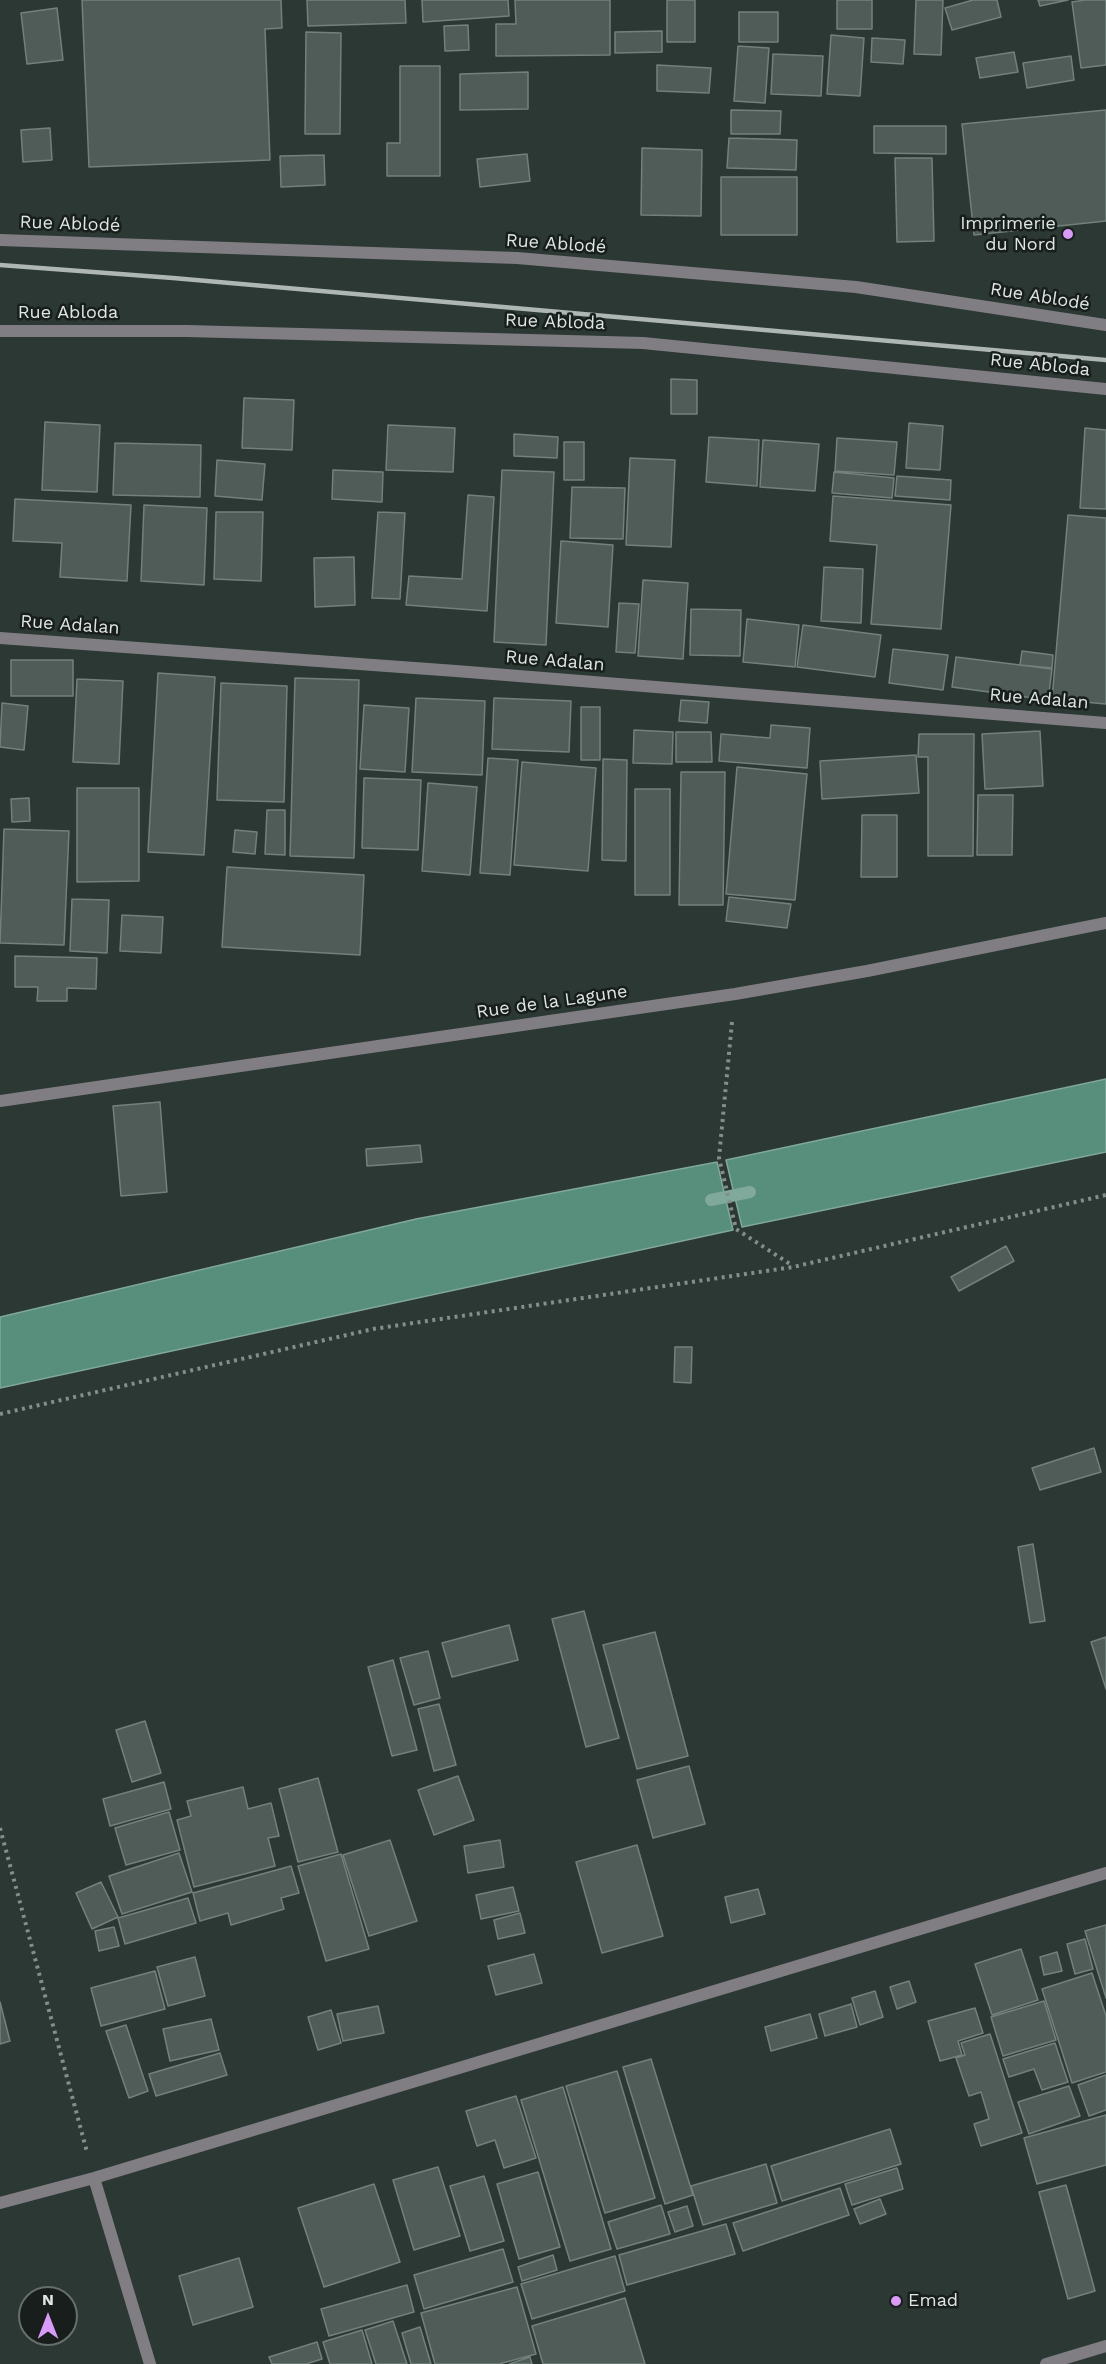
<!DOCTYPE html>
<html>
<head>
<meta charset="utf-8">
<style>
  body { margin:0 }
  #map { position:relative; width:1106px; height:2364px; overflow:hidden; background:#2c3833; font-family:"Work Sans",sans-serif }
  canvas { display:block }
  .north { position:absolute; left:18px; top:2286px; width:60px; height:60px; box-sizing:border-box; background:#181e1c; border:2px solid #676e6c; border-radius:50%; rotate:0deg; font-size:16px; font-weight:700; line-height:24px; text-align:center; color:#dee6e3 }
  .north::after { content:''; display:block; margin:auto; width:21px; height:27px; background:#d89bf8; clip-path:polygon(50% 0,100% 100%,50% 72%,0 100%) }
</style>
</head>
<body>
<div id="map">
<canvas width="1106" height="2364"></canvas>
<div class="north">N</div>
</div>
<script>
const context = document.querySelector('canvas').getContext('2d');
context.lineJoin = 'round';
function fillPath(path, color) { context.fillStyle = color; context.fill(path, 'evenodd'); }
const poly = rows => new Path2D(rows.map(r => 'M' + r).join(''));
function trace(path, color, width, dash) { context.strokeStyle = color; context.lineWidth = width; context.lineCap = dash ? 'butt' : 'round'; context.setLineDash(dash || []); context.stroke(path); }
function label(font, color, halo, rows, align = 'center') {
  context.font = font + ' "Work Sans",sans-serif'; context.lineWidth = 5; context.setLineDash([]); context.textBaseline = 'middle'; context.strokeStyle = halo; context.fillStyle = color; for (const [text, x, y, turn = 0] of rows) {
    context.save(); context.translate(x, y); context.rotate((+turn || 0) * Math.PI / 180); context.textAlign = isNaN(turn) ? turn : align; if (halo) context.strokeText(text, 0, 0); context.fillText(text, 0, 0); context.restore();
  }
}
const water = poly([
  [1106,1079,1106,1152,742,1227,726,1160,1106,1079],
  [717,1162,733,1230,0,1388,0,1317,416,1219,717,1162]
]);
const stream = poly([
  [711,1200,750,1192]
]);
const building = poly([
  [82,0,281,0,282,28,265,29,270,160,89,167,82,0],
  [307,0,405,0,406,23,308,26,307,0],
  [422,0,508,0,509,16,423,22,422,0],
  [515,0,610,0,610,55,496,56,496,24,516,24,515,0],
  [667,0,695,0,695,42,667,42,667,0],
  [837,0,872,0,872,29,837,29,837,0],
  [916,0,943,0,941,55,914,54,916,0],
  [973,0,997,0,1001,17,952,30,945,8,973,0],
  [1038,0,1068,0,1040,6,1038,0],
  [1085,0,1106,0,1106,65,1081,68,1072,2,1085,0],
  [57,8,63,60,27,64,21,13,57,8],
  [739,12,778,12,778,42,739,42,739,12],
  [468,25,469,50,445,51,444,26,468,25],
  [662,31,662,52,615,53,615,32,662,31],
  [306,32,341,33,340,134,305,134,306,32],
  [831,35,864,38,860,96,827,94,831,35],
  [872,38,905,40,903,64,871,62,872,38],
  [738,46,769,48,765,103,734,101,738,46],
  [1014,52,1018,72,980,78,976,58,1014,52],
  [773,54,823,56,821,96,771,94,773,54],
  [1071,56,1074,80,1027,88,1023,63,1071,56],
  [657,65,711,68,709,93,657,91,657,65],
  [400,66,440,66,440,176,387,176,387,143,400,143,400,66],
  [528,72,528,109,460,110,460,74,528,72],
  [731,110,781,111,780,134,731,134,731,110],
  [1106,110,1106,221,974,235,962,124,1106,110],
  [874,126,946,126,946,154,874,153,874,126],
  [50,128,52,160,23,162,21,130,50,128],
  [729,138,797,140,796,170,727,168,729,138],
  [642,148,702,150,701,216,641,215,642,148],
  [527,154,530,181,480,187,477,159,527,154],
  [324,155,325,185,281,187,280,156,324,155],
  [895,158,932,158,934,241,897,242,895,158],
  [721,177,797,177,797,235,721,235,721,177],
  [671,379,697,380,697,414,671,414,671,379],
  [244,398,294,400,292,450,242,448,244,398],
  [45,422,100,425,97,492,42,490,45,422],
  [909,423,943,426,940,470,906,468,909,423],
  [388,425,455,428,453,472,386,470,388,425],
  [1085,428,1106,430,1106,509,1080,508,1085,428],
  [514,434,558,437,557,458,514,456,514,434],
  [709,437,759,440,757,486,706,482,709,437],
  [837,438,897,442,894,475,835,471,837,438],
  [763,440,819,444,815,491,760,487,763,440],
  [564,442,584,442,584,480,564,480,564,442],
  [115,443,201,445,200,497,113,495,115,443],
  [630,458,675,460,671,547,626,545,630,458],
  [217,460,265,464,262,500,215,496,217,460],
  [333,470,383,472,382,502,332,499,333,470],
  [502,470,554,472,546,645,494,642,502,470],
  [834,472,894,478,892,498,832,493,834,472],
  [897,476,951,480,950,500,895,496,897,476],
  [572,487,625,488,623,539,570,538,572,487],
  [468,495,494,497,487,611,406,605,409,576,462,579,468,495],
  [833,496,951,505,941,629,871,624,877,545,830,541,833,496],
  [15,499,131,505,127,581,60,577,62,543,13,541,15,499],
  [144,505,207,508,204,585,141,581,144,505],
  [216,512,263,512,261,581,214,579,216,512],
  [378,512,405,513,400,599,372,598,378,512],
  [1068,515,1106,518,1106,704,1052,699,1068,515],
  [561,541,613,545,608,627,556,623,561,541],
  [354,557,355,605,315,607,314,558,354,557],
  [824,567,863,569,861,623,821,621,824,567],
  [643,580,688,583,683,659,638,656,643,580],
  [619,603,639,604,635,653,616,652,619,603],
  [691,609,741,610,740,656,690,655,691,609],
  [747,619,799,625,795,667,743,662,747,619],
  [803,625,881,635,875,677,797,667,803,625],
  [893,649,948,655,943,690,889,683,893,649],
  [1022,651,1053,655,1052,668,1020,665,1022,651],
  [956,657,1052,669,1048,700,952,687,956,657],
  [11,660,73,660,73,696,11,696,11,660],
  [158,673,215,677,204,855,148,852,158,673],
  [295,678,359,680,354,858,290,856,295,678],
  [77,679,123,681,119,764,73,762,77,679],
  [221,683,287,686,284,802,217,800,221,683],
  [416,698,485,701,482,775,412,772,416,698],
  [494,698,571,701,569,752,492,749,494,698],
  [681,700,709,702,707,723,679,721,681,700],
  [2,703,28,706,24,750,0,747,2,703],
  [364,705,409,708,405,772,360,769,364,705],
  [581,707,600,707,600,760,581,760,581,707],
  [771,725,810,728,807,768,719,761,721,734,770,738,771,725],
  [634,730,673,732,672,764,633,763,634,730],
  [1040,731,1043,786,985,789,982,734,1040,731],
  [676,732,711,732,712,762,676,762,676,732],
  [919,734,974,734,973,856,928,856,928,757,918,757,919,734],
  [916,755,919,793,822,799,820,761,916,755],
  [488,758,518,760,510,875,480,873,488,758],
  [603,759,627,760,626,861,602,860,603,759],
  [522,762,596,768,588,871,514,865,522,762],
  [737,767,807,774,795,900,726,894,737,767],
  [681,772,725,772,723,905,679,905,681,772],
  [364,778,421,780,418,850,362,848,364,778],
  [428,783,477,787,470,875,422,871,428,783],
  [77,788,139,788,139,881,77,882,77,788],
  [635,789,670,789,670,895,635,895,635,789],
  [978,795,1013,795,1012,855,977,855,978,795],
  [29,798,30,821,12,822,11,799,29,798],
  [267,810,285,810,285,855,265,854,267,810],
  [862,815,897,815,897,877,861,877,862,815],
  [4,829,69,831,64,945,0,943,4,829],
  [235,830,257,832,255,854,233,852,235,830],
  [227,867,364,875,360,955,222,947,227,867],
  [729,897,791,904,787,928,726,921,729,897],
  [72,899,109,900,107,953,70,951,72,899],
  [122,915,163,917,161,953,120,951,122,915],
  [15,956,97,958,96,989,67,988,67,1001,37,1001,38,987,15,987,15,956],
  [160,1102,167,1192,121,1196,113,1106,160,1102],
  [420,1145,422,1162,367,1166,366,1149,420,1145],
  [1006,1246,1014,1261,959,1291,951,1277,1006,1246],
  [675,1347,692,1347,691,1383,674,1382,675,1347],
  [1094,1448,1101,1472,1040,1490,1032,1468,1094,1448],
  [1033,1544,1045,1621,1030,1623,1018,1547,1033,1544],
  [584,1611,619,1738,586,1747,552,1619,584,1611],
  [509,1625,518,1660,452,1677,442,1643,509,1625],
  [655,1632,688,1756,637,1769,603,1645,655,1632],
  [1106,1637,1106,1689,1091,1642,1106,1637],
  [428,1651,440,1698,414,1705,400,1658,428,1651],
  [393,1660,417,1750,392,1756,368,1667,393,1660],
  [439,1704,456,1765,434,1771,418,1709,439,1704],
  [145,1721,161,1773,132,1782,116,1730,145,1721],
  [689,1766,705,1824,653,1838,637,1780,689,1766],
  [458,1776,474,1820,434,1835,418,1790,458,1776],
  [318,1778,338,1852,298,1862,279,1789,318,1778],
  [164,1782,171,1809,110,1826,103,1799,164,1782],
  [243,1787,248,1809,271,1803,279,1836,268,1838,275,1866,194,1887,177,1820,191,1816,187,1801,243,1787],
  [169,1812,180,1850,126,1865,115,1828,169,1812],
  [390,1840,417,1921,369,1936,343,1855,390,1840],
  [500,1840,504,1867,468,1873,464,1846,500,1840],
  [637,1845,663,1936,602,1953,576,1862,637,1845],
  [179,1853,192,1892,122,1914,109,1876,179,1853],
  [341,1854,369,1949,326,1961,298,1866,341,1854],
  [291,1866,299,1893,281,1898,284,1909,231,1925,228,1913,200,1921,193,1893,291,1866],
  [101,1882,118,1917,92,1929,76,1893,101,1882],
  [513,1887,519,1911,481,1919,476,1895,513,1887],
  [758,1889,765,1914,731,1923,725,1897,758,1889],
  [188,1898,196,1923,125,1944,118,1918,188,1898],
  [520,1913,525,1933,498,1939,494,1920,520,1913],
  [1106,1925,1106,1998,1085,1931,1106,1925],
  [114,1927,119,1946,99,1951,95,1931,114,1927],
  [1085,1939,1093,1969,1075,1974,1067,1944,1085,1939],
  [1021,1949,1038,2000,992,2015,975,1964,1021,1949],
  [1057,1952,1062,1971,1044,1975,1040,1957,1057,1952],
  [534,1954,542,1983,496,1995,488,1966,534,1954],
  [195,1957,205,1996,168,2006,157,1967,195,1957],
  [155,1971,165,2009,101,2026,91,1988,155,1971],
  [1092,1973,1106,2016,1106,2072,1072,2083,1042,1989,1092,1973],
  [909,1981,916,2002,897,2009,890,1987,909,1981],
  [875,1991,883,2017,860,2025,852,1998,875,1991],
  [1044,2001,1056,2040,1003,2056,991,2017,1044,2001],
  [0,2002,10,2041,0,2044,0,2002],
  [851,2004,857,2027,825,2036,819,2014,851,2004],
  [378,2006,384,2033,343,2041,337,2014,378,2006],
  [975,2008,983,2033,958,2041,962,2055,940,2061,928,2021,975,2008],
  [331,2010,341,2043,318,2050,308,2017,331,2010],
  [810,2014,817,2038,771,2051,765,2027,810,2014],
  [211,2019,219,2050,170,2061,163,2029,211,2019],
  [126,2025,148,2091,129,2098,106,2031,126,2025],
  [990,2034,1022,2133,981,2146,974,2124,989,2119,981,2092,969,2096,956,2058,965,2055,961,2043,990,2034],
  [1055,2043,1068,2082,1042,2090,1034,2069,1009,2077,1003,2059,1055,2043],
  [220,2053,227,2075,156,2096,149,2074,220,2053],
  [651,2059,693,2195,665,2204,623,2067,651,2059],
  [617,2071,655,2198,605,2213,566,2086,617,2071],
  [1106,2075,1106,2110,1089,2116,1078,2085,1106,2075],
  [1069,2086,1080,2116,1029,2134,1018,2102,1069,2086],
  [563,2087,611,2249,570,2261,521,2100,563,2087],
  [516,2096,536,2158,504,2168,495,2140,477,2146,466,2111,516,2096],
  [1106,2115,1106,2165,1037,2184,1024,2138,1106,2115],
  [890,2129,901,2164,782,2201,771,2166,890,2129],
  [766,2164,777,2203,703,2225,691,2186,766,2164],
  [438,2167,460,2236,414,2250,393,2180,438,2167],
  [897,2168,903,2189,852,2205,845,2184,897,2168],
  [538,2172,560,2247,519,2259,497,2184,538,2172],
  [484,2176,504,2241,470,2251,450,2186,484,2176],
  [374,2184,400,2262,324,2287,298,2208,374,2184],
  [1066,2185,1095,2291,1068,2299,1039,2192,1066,2185],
  [840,2188,849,2215,743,2251,733,2223,840,2188],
  [880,2199,886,2214,860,2224,854,2209,880,2199],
  [661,2205,670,2234,617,2249,608,2222,661,2205],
  [687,2206,693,2226,675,2232,668,2212,687,2206],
  [726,2224,735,2254,627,2285,619,2255,726,2224],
  [503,2249,513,2282,424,2309,414,2275,503,2249],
  [553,2255,557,2270,522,2281,518,2267,553,2255],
  [615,2256,625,2291,532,2319,521,2284,615,2256],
  [239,2258,253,2307,193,2325,179,2276,239,2258],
  [407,2285,414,2312,329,2336,321,2309,407,2285],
  [517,2287,536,2354,499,2364,435,2364,421,2313,517,2287],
  [625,2298,645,2364,543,2364,532,2326,625,2298],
  [393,2321,407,2364,376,2364,365,2330,393,2321],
  [420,2327,431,2364,411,2364,402,2333,420,2327],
  [362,2330,372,2364,330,2364,323,2342,362,2330],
  [317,2342,322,2359,306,2364,272,2364,269,2357,317,2342],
  [530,2357,532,2364,509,2364,530,2357]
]);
const path = poly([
  [732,1022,719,1158,736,1229,793,1266],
  [0,1414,373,1329,793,1267,1106,1195],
  [0,1828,87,2152]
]);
const street = poly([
  [0,240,517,258,856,287,1106,325],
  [0,331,187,331,643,343,1106,389],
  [0,638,456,671,1106,723],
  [0,1101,735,994,867,971,1106,923],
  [94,2178,150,2364],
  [0,2203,94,2178,1106,1873],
  [1046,2364,1106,2346]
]);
const rail = poly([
  [0,265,173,278,1106,360]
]);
const markers = [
  [1068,234,6,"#d89bf8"],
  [896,2301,6,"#d89bf8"]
];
const streetNames = [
  ["Rue Ablodé",70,224,2],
  ["Rue Ablodé",556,244,4],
  ["Rue Ablodé",1040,297,9],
  ["Rue Abloda",68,313],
  ["Rue Abloda",555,322,2],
  ["Rue Abloda",1040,365,6],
  ["Rue Adalan",70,625,4],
  ["Rue Adalan",555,661,5],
  ["Rue Adalan",1039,699,5],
  ["Rue de la Lagune",552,1002,-8]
];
const poiNames = [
  ["Imprimerie",1056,224],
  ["du Nord",1056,245],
  ["Emad",908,2301,"left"]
];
fillPath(water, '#578e7c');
trace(water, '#80a89b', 1.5);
trace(stream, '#80a89b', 12);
fillPath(building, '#4f5c57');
trace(building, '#73817c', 1.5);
trace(path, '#848e8a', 4, [3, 4.5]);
trace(street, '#817e83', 12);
trace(rail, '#aeb7b3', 4.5);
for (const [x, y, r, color] of markers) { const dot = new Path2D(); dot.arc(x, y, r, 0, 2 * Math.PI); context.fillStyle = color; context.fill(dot); trace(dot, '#181e1c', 2); }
label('18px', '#dee6e3', '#181e1c', streetNames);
label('18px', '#dee6e3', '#181e1c', poiNames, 'right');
</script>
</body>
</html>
